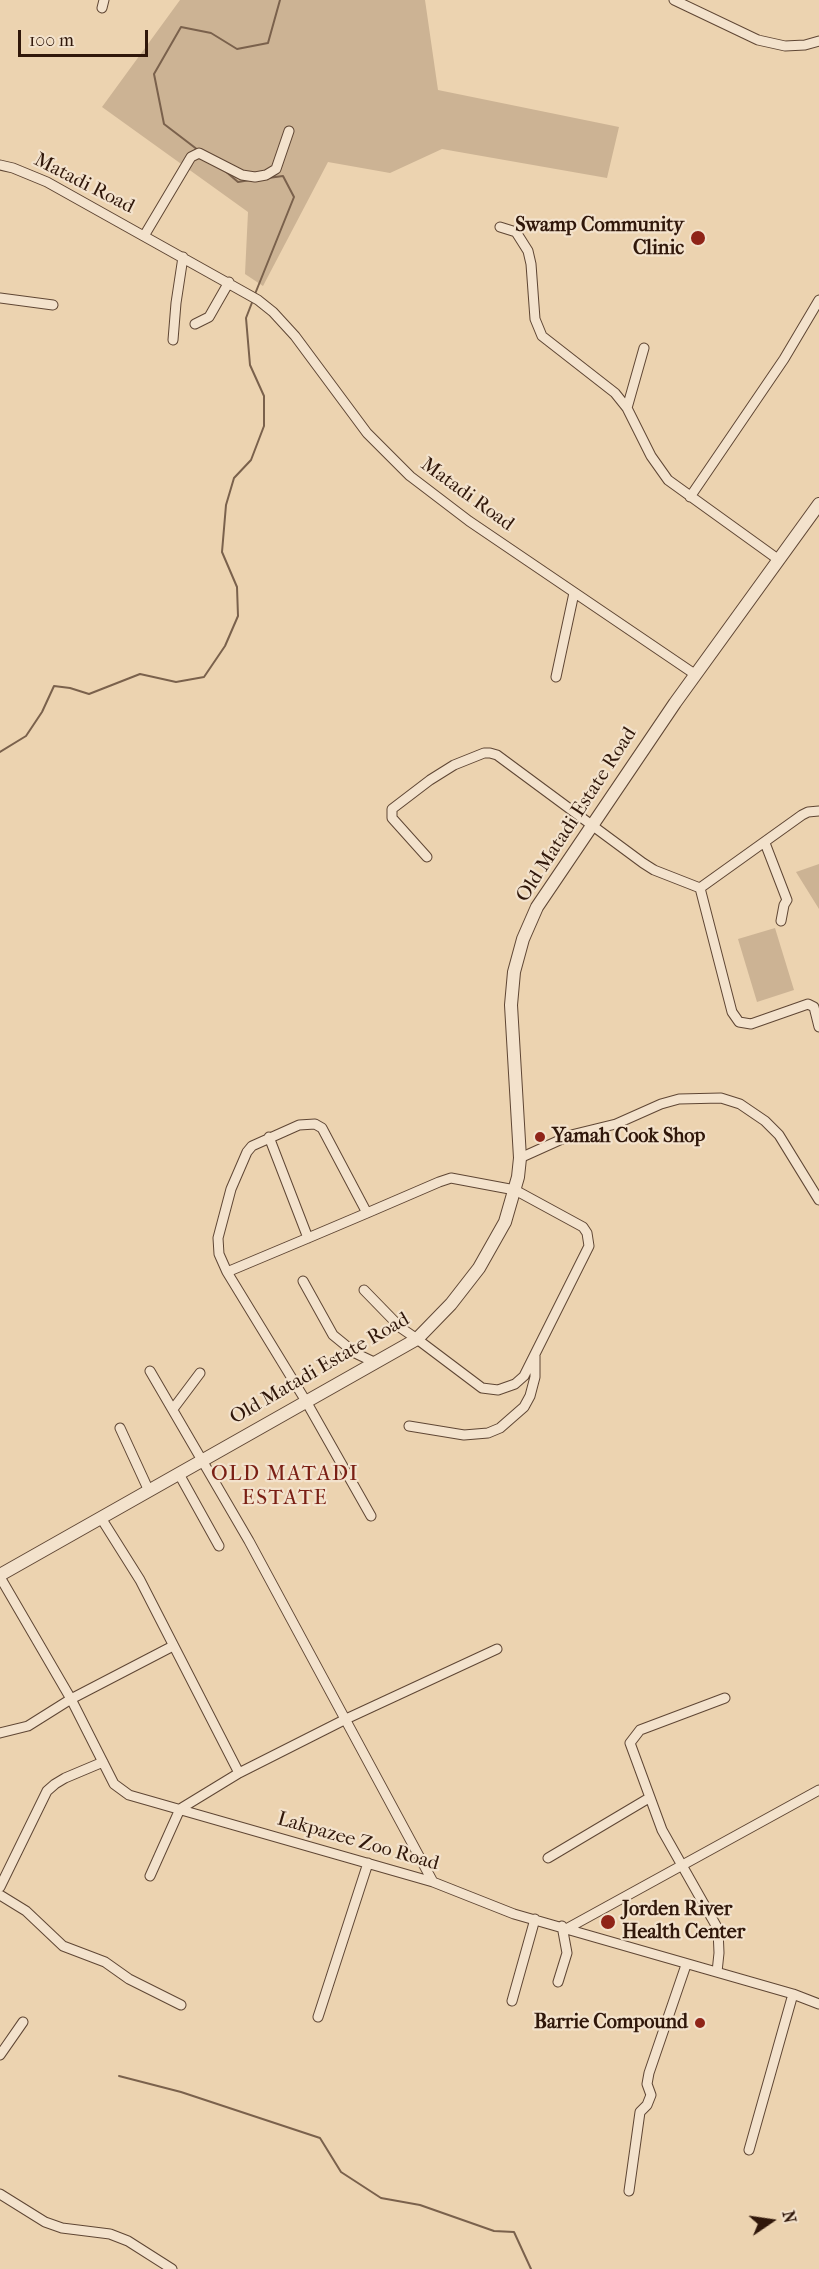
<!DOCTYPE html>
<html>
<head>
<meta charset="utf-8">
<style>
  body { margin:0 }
  #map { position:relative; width:819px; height:2269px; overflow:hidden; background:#ecd3b0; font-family:"IM FELL French Canon",serif }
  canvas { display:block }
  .north { position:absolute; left:741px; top:2191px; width:60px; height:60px; -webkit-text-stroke:4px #f3e2cc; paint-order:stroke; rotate:77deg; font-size:16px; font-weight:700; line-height:24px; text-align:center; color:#30170a }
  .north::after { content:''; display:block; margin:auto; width:21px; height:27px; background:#30170a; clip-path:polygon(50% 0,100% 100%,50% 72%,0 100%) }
  .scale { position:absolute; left:18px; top:30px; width:130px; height:27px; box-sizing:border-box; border:3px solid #30170a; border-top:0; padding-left:8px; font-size:18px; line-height:21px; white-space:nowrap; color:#30170a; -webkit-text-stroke:4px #f3e2cc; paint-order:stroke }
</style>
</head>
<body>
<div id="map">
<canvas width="819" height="2269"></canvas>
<div class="north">N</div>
<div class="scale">100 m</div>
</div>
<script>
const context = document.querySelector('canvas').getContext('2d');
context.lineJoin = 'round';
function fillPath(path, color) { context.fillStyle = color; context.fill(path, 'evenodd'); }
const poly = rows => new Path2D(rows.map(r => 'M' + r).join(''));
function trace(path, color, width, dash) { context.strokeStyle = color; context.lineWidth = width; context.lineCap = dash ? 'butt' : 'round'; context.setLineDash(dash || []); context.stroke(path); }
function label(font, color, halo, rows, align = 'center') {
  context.font = font + ' "IM FELL French Canon",serif'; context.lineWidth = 4.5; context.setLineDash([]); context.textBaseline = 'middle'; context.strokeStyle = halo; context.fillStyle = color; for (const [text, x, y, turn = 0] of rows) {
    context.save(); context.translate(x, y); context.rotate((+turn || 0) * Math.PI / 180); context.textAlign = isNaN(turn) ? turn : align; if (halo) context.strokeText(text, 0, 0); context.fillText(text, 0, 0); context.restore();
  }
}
const green = poly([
  [180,0,425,0,438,90,619,127,607,178,442,149,390,173,328,162,263,286,245,274,248,212,102,107],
  [819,864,819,909,796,872],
  [775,928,794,990,757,1002,738,939]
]);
const stream = poly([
  [198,150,164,124,154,74,181,27,211,33,237,49,268,43,280,0],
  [224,170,238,182,250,180],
  [255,294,294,197,283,176,268,178],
  [0,752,26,736,42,712,54,686,70,688,89,694,140,674,176,682,204,677,225,646,238,616,237,587,222,552,226,505,234,478,251,460,264,426,264,396,250,365,246,318,253,300],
  [119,2076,181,2092,320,2138,341,2172,381,2198,420,2205,494,2231,514,2232,531,2269]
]);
const minor = poly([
  [674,0,758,40,785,46,805,45,819,41],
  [102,8,104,0],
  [0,165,13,168,47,182,258,300,273,312,295,336,367,433,410,476,469,521,696,675],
  [500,227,516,232,528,251,531,264,535,319,542,336,615,393,627,408,651,456,668,480,779,560],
  [144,236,191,157,199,153,242,175,255,177,266,175,276,169,289,131],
  [0,298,53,305],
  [195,324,209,317,229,282],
  [173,340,176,303,183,257],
  [627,408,644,348],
  [690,497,784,359,819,300],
  [556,677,574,593],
  [765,843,787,900,784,905,781,921],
  [427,857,392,818,392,809,430,780,454,765,484,753,490,753,497,755,643,863,654,870,700,888,732,1012,739,1022,751,1024,808,1004,814,1007,819,1027],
  [700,888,802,815,808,812,819,811],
  [269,1137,308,1238],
  [520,1158,571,1135,616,1124,661,1104,679,1099,721,1098,740,1104,765,1121,779,1135,819,1200],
  [227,1272,307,1403,371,1516],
  [303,1281,333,1335,355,1353,376,1363],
  [364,1290,401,1328,417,1339,482,1388,498,1390,515,1384,524,1376,589,1246,587,1233,583,1227,515,1190,451,1178,439,1182,367,1213,308,1238,227,1272,219,1254,218,1238,231,1189,247,1152,252,1146,299,1125,315,1124,322,1128,367,1213],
  [150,1371,249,1541,433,1882],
  [173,1409,200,1373],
  [409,1426,464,1435,488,1433,500,1428,524,1407,530,1396,535,1377,535,1356],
  [120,1428,149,1491],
  [179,1474,219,1546],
  [101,1518,140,1580,239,1773,180,1809,150,1876],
  [0,1577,71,1699,114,1784,129,1795,433,1882,514,1914,793,1994,819,2004],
  [0,1733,28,1726,71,1699,173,1646],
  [239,1773,346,1719,497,1649],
  [548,1858,649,1798],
  [0,1887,47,1791,55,1784,65,1778,103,1762],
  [0,1895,26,1911,63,1946,105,1962,129,1979,181,2005],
  [568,1928,819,1790],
  [717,1972,719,1953,718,1929,662,1830,630,1743,640,1730,725,1698],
  [558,1982,567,1953,562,1926],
  [512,2001,535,1919],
  [318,2017,368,1863],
  [0,2055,23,2022],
  [749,2150,793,1994],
  [629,2191,640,2112,647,2105,651,2095,647,2084,649,2073,686,1965],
  [0,2194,45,2222,62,2228,110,2234,128,2241,172,2269]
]);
const tertiary = poly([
  [0,1575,417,1339,451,1304,479,1268,505,1222,518,1177,520,1158,511,1005,514,972,523,939,537,907,675,703,819,504]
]);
const markers = [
  [698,238,8,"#8f2418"],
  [540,1137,6,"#8f2418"],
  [608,1922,8,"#8f2418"],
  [700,2023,6,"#8f2418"]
];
const streetNames = [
  ["Matadi Road",84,184,27],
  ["Matadi Road",467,495,36],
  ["Old Matadi Estate Road",577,815,-57],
  ["Old Matadi Estate Road",320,1369,-30],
  ["Lakpazee Zoo Road",358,1842,16]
];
const poiNames = [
  ["Swamp Community",684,226],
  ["Clinic",684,249],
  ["Yamah Cook Shop",552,1137,"left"],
  ["Jorden River",622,1910,"left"],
  ["Health Center",622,1933,"left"],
  ["Barrie Compound",688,2023]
];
const neighbourhoodNames = [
  ["OLD MATADI",285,1475],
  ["ESTATE",285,1499]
];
fillPath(green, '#ccb394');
trace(stream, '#7a614c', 2);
trace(minor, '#5f4634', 11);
trace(tertiary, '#5f4634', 14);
trace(minor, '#f3e2cc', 9);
trace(tertiary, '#f3e2cc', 12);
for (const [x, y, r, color] of markers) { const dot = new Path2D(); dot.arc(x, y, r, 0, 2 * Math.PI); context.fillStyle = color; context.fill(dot); trace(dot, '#f3e2cc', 2); }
label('20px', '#30170a', '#f3e2cc', streetNames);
label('bold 20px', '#30170a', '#f3e2cc', poiNames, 'right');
context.letterSpacing = '1.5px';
label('21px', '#7a1f14', '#f3e2cc', neighbourhoodNames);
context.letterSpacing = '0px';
</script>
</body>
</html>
